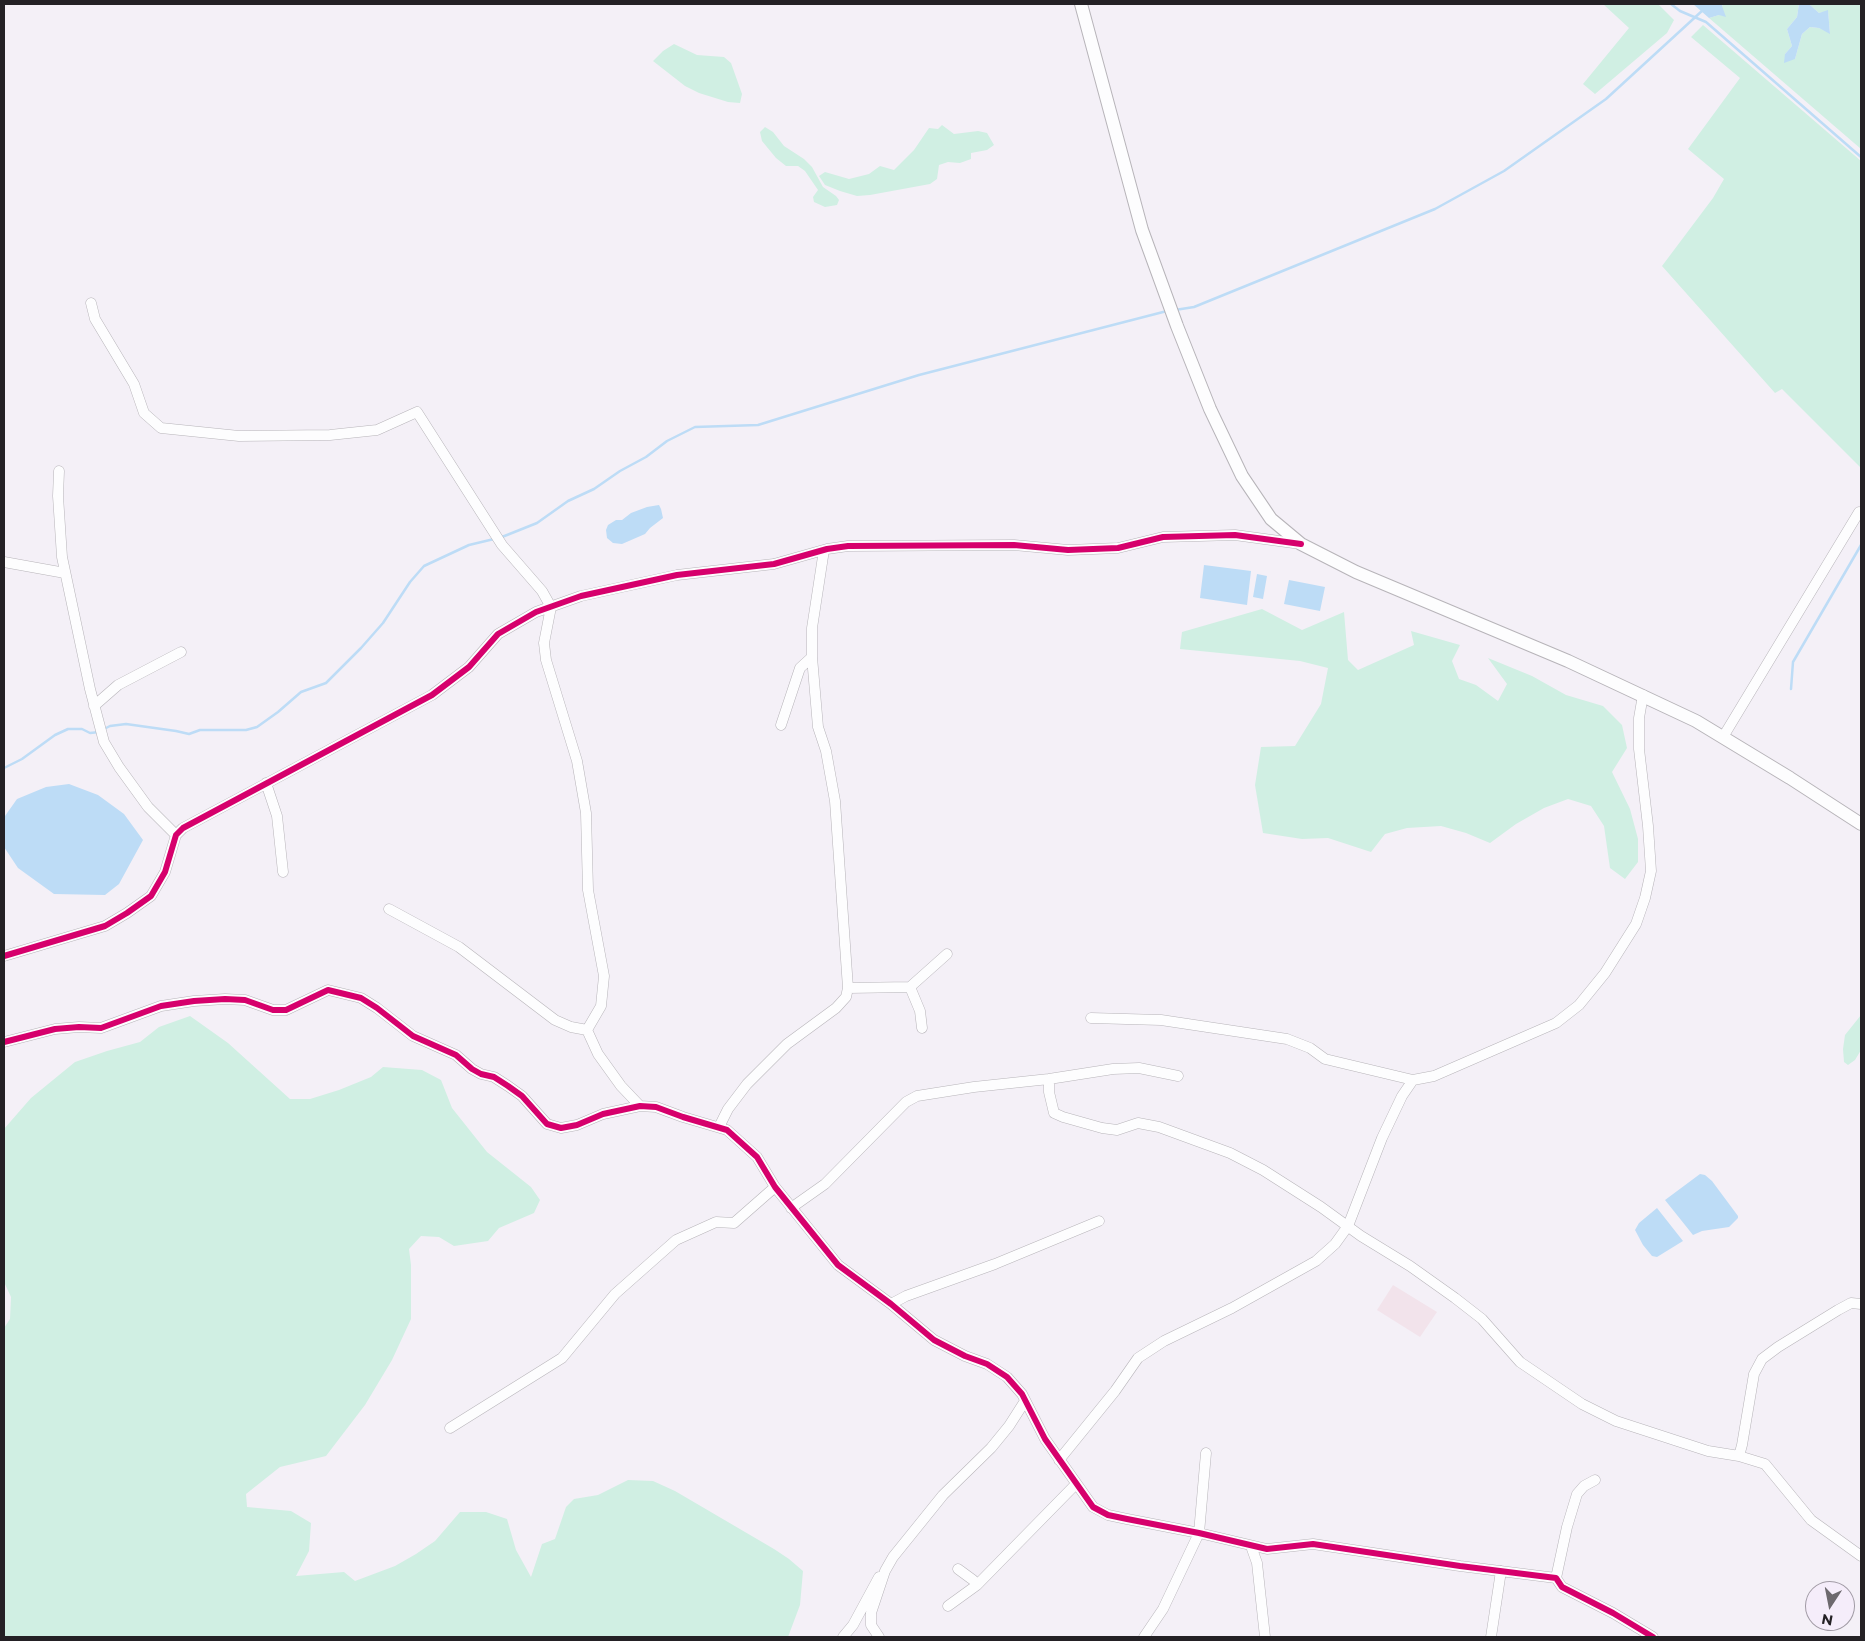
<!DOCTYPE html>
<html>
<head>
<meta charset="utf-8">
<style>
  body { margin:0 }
  #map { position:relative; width:1865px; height:1641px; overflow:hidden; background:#f4f0f7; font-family:Montserrat,sans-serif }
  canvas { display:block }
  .frame { position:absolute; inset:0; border:5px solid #242125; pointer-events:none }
  .north { position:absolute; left:1805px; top:1581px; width:50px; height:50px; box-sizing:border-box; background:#f5edfa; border:1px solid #a19ba5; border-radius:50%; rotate:191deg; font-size:14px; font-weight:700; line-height:20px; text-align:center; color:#242125 }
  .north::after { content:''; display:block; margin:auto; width:18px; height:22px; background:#6d696e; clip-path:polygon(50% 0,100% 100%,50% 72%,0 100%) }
</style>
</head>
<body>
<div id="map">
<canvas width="1865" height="1641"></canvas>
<div class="frame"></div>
<div class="north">N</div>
</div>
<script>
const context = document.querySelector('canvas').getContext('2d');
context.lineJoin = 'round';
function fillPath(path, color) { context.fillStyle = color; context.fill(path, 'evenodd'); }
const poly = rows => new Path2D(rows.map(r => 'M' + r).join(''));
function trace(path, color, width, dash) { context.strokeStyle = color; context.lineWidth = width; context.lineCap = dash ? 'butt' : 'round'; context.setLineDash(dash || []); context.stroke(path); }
const commercial = poly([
  [1393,1285,1437,1312,1420,1337,1377,1310]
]);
const green = poly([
  [1603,4,1658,4,1674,20,1667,33,1595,94,1583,84,1629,28],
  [1723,4,1799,4,1797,17,1787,29,1792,46,1785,54,1795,59,1802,34,1810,27,1819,28,1830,33,1828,11,1819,13,1809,4,1861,4,1861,149,1709,18,1719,15],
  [1703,25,1861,161,1861,468,1782,389,1775,393,1662,266,1713,198,1724,179,1688,149,1740,78,1691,37],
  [674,44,697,55,724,57,731,63,742,94,740,103,728,102,699,93,685,86,653,61,663,51],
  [942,125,954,134,978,131,987,133,994,145,987,150,971,153,971,159,960,163,948,162,939,165,937,179,930,184,870,195,857,196,840,191,825,185,819,176,825,172,849,179,869,174,880,166,894,170,914,150,929,128,938,129],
  [765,127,773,132,784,146,804,159,812,167,823,187,836,196,839,200,837,205,825,207,814,202,813,197,818,190,805,171,798,166,786,166,776,158,762,141,760,132],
  [1262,609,1302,630,1344,612,1348,660,1358,670,1414,645,1411,631,1460,645,1452,661,1459,679,1476,685,1498,701,1507,684,1488,658,1532,676,1566,695,1603,706,1622,725,1627,748,1612,772,1630,809,1638,839,1638,862,1625,879,1610,868,1604,826,1591,806,1568,799,1544,808,1516,824,1490,843,1466,833,1441,826,1407,828,1385,834,1371,852,1328,838,1302,839,1263,833,1255,785,1261,747,1295,746,1321,704,1328,668,1300,661,1180,649,1182,632],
  [1861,1015,1861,1050,1855,1060,1848,1065,1844,1062,1843,1049,1845,1035],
  [190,1016,228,1043,290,1099,310,1099,339,1090,371,1077,383,1067,422,1070,441,1080,452,1108,487,1152,531,1187,540,1200,534,1213,499,1228,488,1241,454,1246,439,1237,421,1236,409,1249,411,1265,411,1319,392,1360,365,1405,326,1456,280,1467,246,1494,247,1507,291,1511,311,1523,309,1551,296,1576,344,1572,355,1581,395,1566,416,1554,435,1541,460,1512,486,1512,507,1519,516,1550,531,1577,542,1544,555,1539,566,1507,574,1499,598,1495,628,1480,653,1481,675,1491,774,1549,789,1559,803,1571,800,1605,788,1637,4,1637,4,1328,10,1319,11,1297,4,1282,4,1129,31,1098,75,1062,107,1051,140,1042,159,1027]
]);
const water = poly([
  [1693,4,1723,4,1722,6,1726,17,1719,15,1709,18],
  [1799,4,1809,4,1819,13,1828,10,1830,34,1819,28,1810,27,1802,34,1795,59,1784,63,1785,54,1792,46,1787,29,1797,17],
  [659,505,661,509,663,518,650,528,645,534,622,544,613,543,607,538,606,530,608,525,616,520,622,520,631,513,647,507],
  [1204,565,1251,571,1247,605,1200,598],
  [1257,574,1267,576,1263,599,1253,597],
  [1289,580,1325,587,1320,611,1284,604],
  [69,784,98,795,124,814,143,840,119,884,105,895,54,894,18,868,4,847,5,816,17,799,46,787],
  [1700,1174,1705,1175,1712,1181,1738,1216,1738,1218,1729,1227,1702,1231,1693,1235,1665,1200],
  [1657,1208,1683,1241,1657,1257,1652,1256,1643,1245,1635,1230,1639,1223]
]);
const stream = poly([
  [1671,4,1680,11,1706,22,1861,157],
  [1175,310,1194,307,1435,209,1504,171,1606,99,1703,10],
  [502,537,537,523,568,501,594,489,620,471,646,457,667,441,695,427,758,425,919,375,1167,311],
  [1791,689,1793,662,1861,545],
  [104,729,110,726,126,724,176,731,189,734,200,730,246,730,257,727,278,712,301,692,326,683,361,648,383,623,410,582,424,566,469,545,494,539],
  [4,768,22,759,55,735,68,729,82,729,90,733,100,732]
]);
const minor = poly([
  [91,303,95,319,134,384,144,413,161,428,239,436,330,435,377,430,417,412,502,545,542,591,551,607,544,643,546,660,577,761,586,813,588,890,604,976,601,1006,587,1030,598,1054,621,1086,640,1106],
  [59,471,58,496,62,557,90,689,104,742,119,767,148,807,176,835],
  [4,562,65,573],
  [94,706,118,685,181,652],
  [781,725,800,668,812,657],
  [1723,737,1859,512],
  [266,783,277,816,283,872],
  [389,909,459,947,555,1020,571,1027,587,1030],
  [4,956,105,926,127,913,151,896,165,872,176,835,183,828,432,695,469,667,498,634,536,612,581,596,677,575,774,564,827,549,848,546,1014,545,1068,550,1118,548,1163,537,1235,535,1301,544],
  [910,987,920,1011,922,1028],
  [848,988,910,987,947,954],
  [1091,1018,1161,1020,1287,1039,1310,1048,1325,1059,1413,1080],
  [4,1042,55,1029,79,1027,101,1028,161,1006,194,1001,225,999,245,1000,273,1010,286,1010,328,990,361,998,377,1008,413,1036,456,1055,472,1069,481,1074,494,1077,508,1086,522,1096,547,1124,561,1128,577,1125,603,1114,640,1106,656,1107,683,1117,727,1130,757,1157,775,1187,838,1265,891,1304,934,1340,965,1356,987,1364,1007,1377,1022,1394,1045,1439,1093,1507,1108,1515,1127,1519,1199,1533,1267,1549,1313,1544,1460,1566,1556,1578,1562,1587,1613,1613,1653,1637],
  [1049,1079,1113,1069,1139,1068,1178,1076],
  [719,1127,728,1109,747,1084,787,1044,836,1008,846,997,848,988,835,801,826,751,818,727,812,657,812,628,824,550],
  [791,1208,825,1184,906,1102,917,1096,974,1087,1049,1079,1049,1092,1054,1113,1063,1117,1102,1128,1117,1130,1138,1123,1159,1127,1230,1153,1263,1170,1321,1207,1361,1236,1410,1266,1455,1298,1482,1319,1520,1362,1582,1404,1616,1421,1708,1451,1739,1456,1765,1464,1811,1520,1861,1556],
  [891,1304,906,1296,995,1264,1099,1221],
  [450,1428,562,1358,615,1294,676,1240,716,1222,734,1223,775,1187],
  [1739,1456,1742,1445,1754,1374,1762,1359,1778,1347,1838,1310,1851,1303,1861,1304],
  [1059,1460,1115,1391,1138,1358,1164,1341,1232,1308,1316,1261,1335,1244,1348,1226,1382,1138,1402,1096,1413,1080,1434,1076,1556,1023,1579,1005,1605,973,1636,924,1645,898,1651,871,1648,826,1639,749,1639,718,1643,695],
  [1251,1546,1257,1563,1265,1637],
  [958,1569,973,1580,977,1585],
  [1556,1578,1567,1527,1577,1494,1584,1486,1595,1480],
  [948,1606,977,1585,1076,1484],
  [843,1637,853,1625,879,1577],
  [879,1637,871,1625,871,1613,885,1571,893,1557,943,1495,991,1448,1009,1426,1025,1401],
  [1144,1637,1163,1609,1199,1533,1206,1453],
  [1491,1637,1501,1571]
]);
const major = poly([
  [1081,4,1142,230,1177,326,1210,409,1242,476,1271,519,1301,544,1356,572,1568,661,1696,721,1790,778,1861,824]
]);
const cycleway = poly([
  [4,956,105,926,127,913,151,896,165,872,176,835,183,828,432,695,469,667,498,634,536,612,581,596,677,575,774,564,827,549,848,546,1014,545,1068,550,1118,548,1163,537,1235,535,1301,544],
  [4,1042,55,1029,79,1027,101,1028,161,1006,194,1001,225,999,245,1000,273,1010,286,1010,328,990,361,998,377,1008,413,1036,456,1055,472,1069,481,1074,494,1077,508,1086,522,1096,547,1124,561,1128,577,1125,603,1114,640,1106,656,1107,683,1117,727,1130,757,1157,775,1187,838,1265,891,1304,934,1340,965,1356,987,1364,1007,1377,1022,1394,1045,1439,1093,1507,1108,1515,1127,1519,1199,1533,1267,1549,1313,1544,1460,1566,1556,1578,1562,1587,1613,1613,1653,1637]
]);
fillPath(commercial, '#f2e3eb');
fillPath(green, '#d0efe3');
fillPath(water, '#bddcf6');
trace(stream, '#bddcf6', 2.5);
trace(minor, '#b7b4b9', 11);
trace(major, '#b7b4b9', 14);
trace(minor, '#fdfdfe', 10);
trace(major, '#fdfdfe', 12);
trace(cycleway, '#d6006c', 6);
</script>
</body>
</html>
